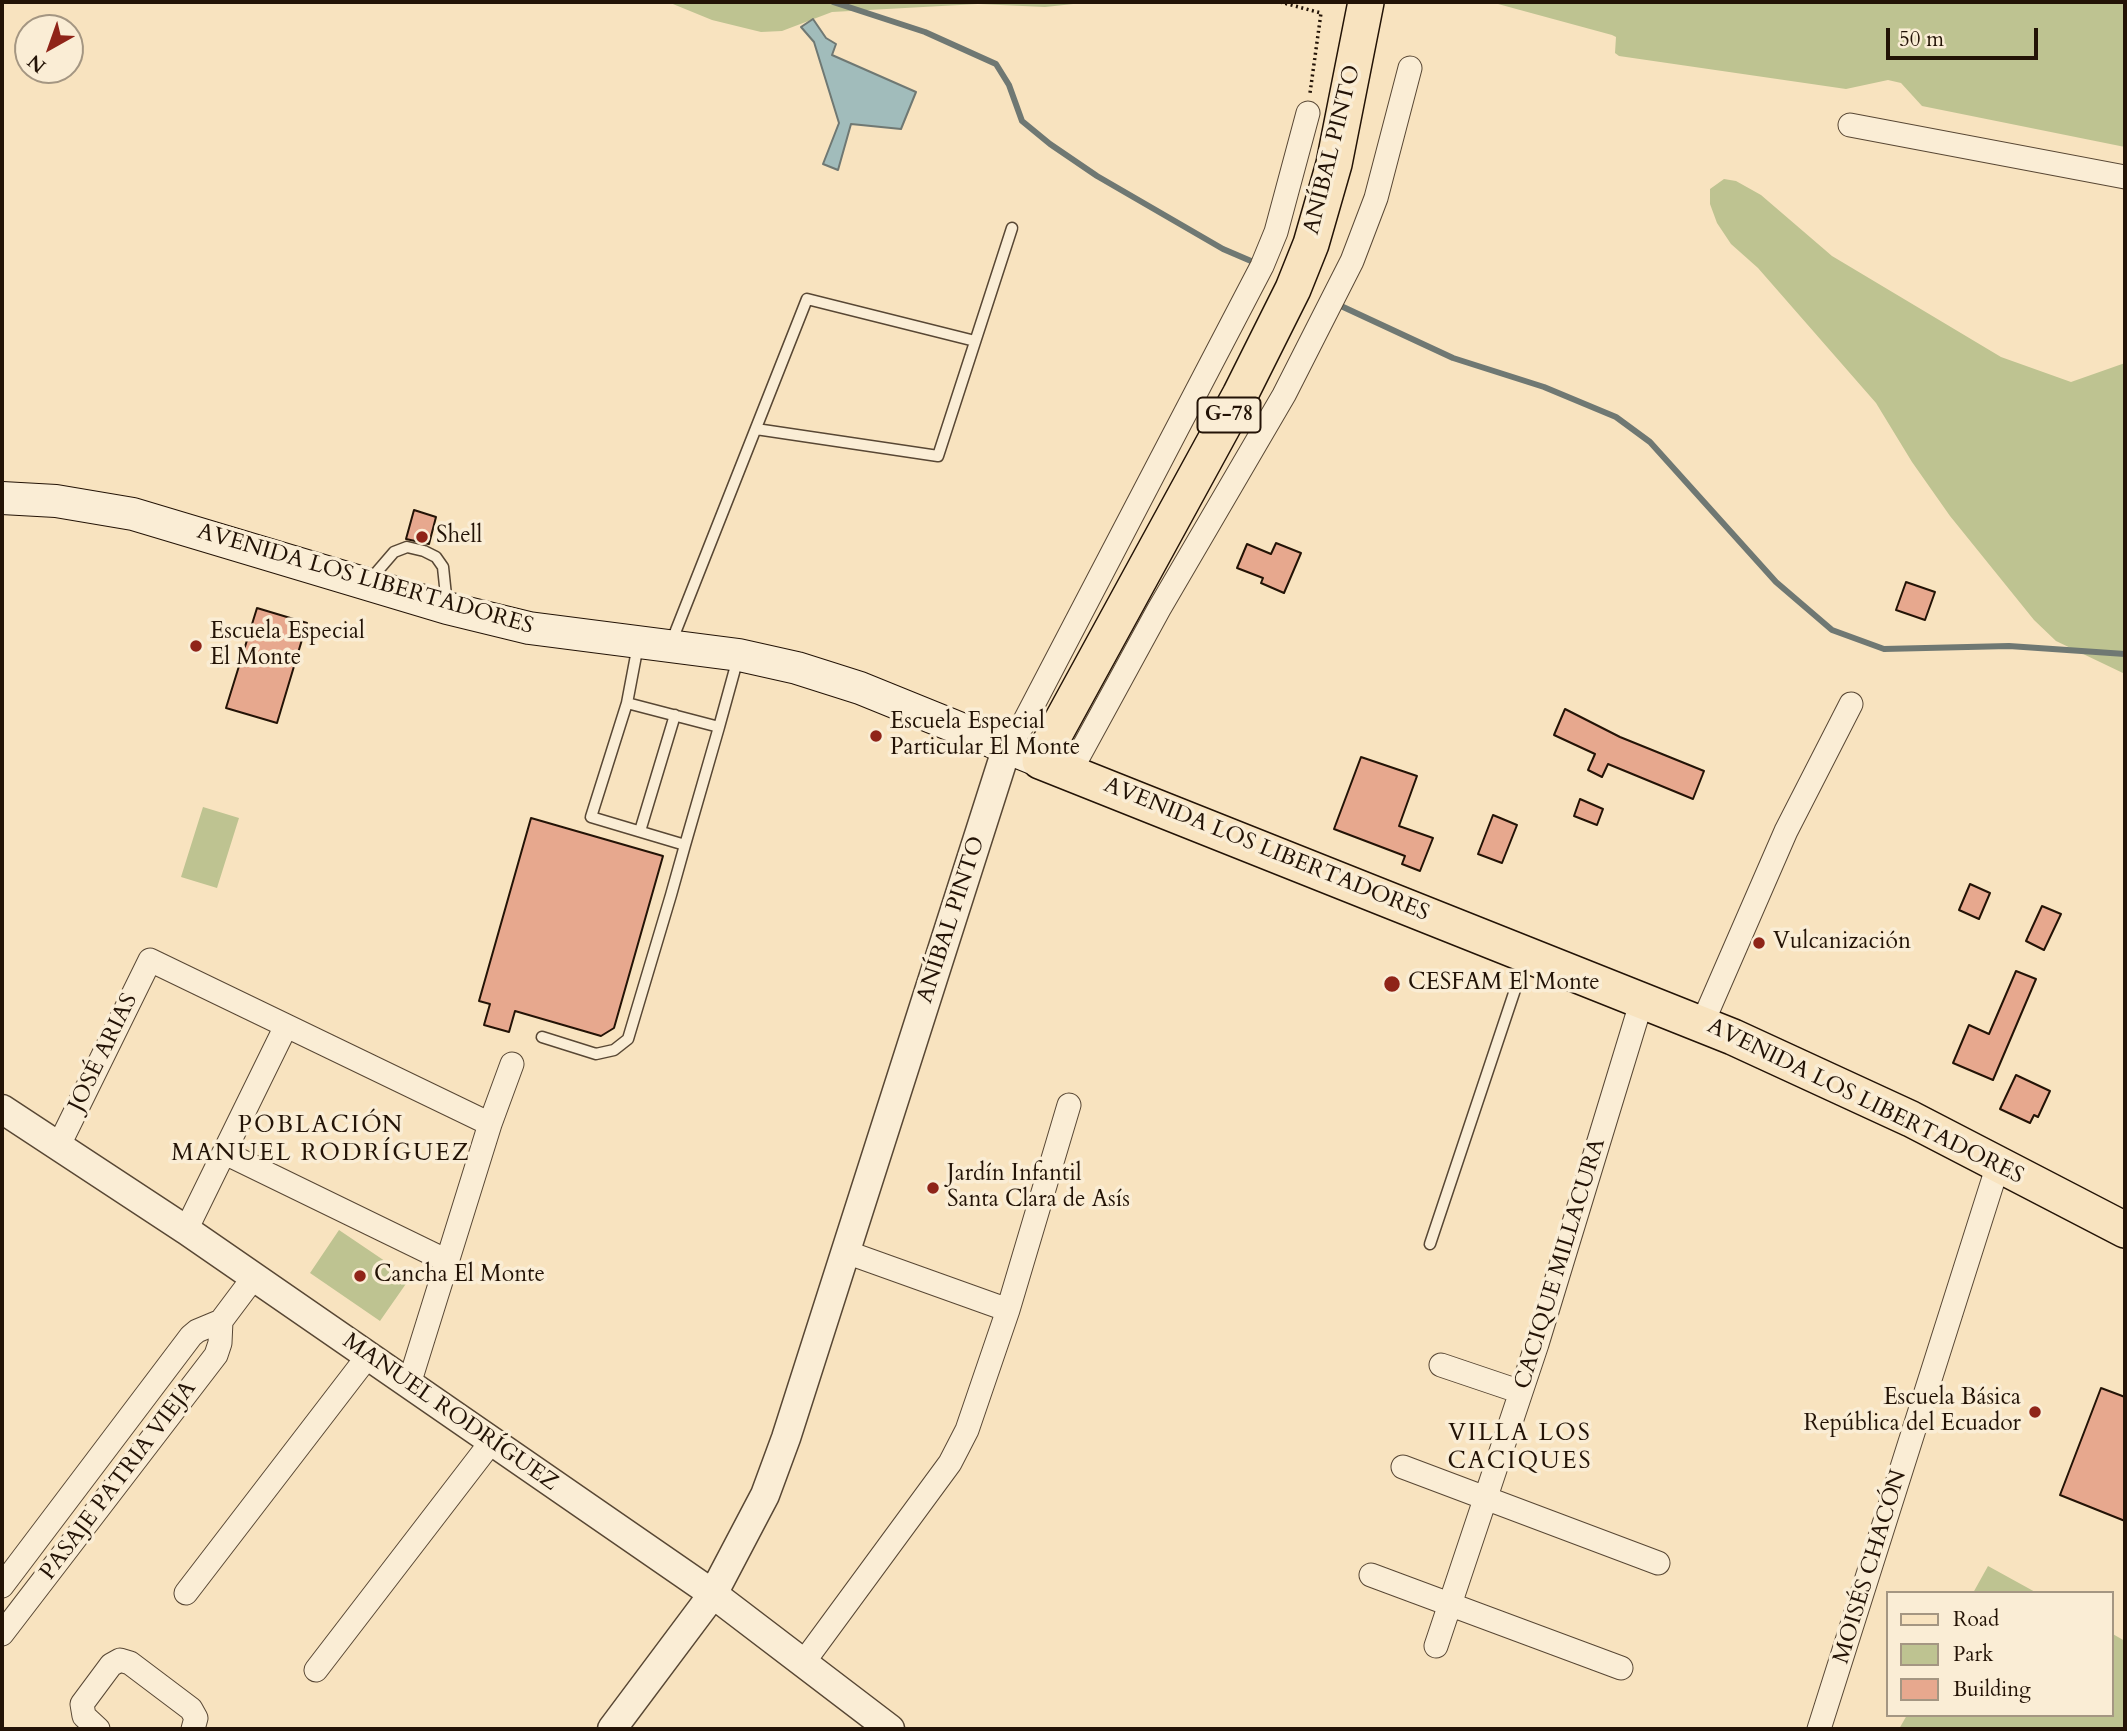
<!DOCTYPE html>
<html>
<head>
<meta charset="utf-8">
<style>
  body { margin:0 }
  #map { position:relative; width:2127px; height:1731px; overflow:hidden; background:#f8e3bf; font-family:Cardo,serif }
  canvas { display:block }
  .frame { position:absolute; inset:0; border:4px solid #231306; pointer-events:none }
  .legend { position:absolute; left:1886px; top:1591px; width:228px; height:126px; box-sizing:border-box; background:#faedd5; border:2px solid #a49682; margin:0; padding:9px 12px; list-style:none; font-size:21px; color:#231306 }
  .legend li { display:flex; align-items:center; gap:14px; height:35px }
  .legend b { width:35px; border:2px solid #a49682 }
  .north { position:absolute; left:14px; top:14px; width:70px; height:70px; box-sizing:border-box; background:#faedd5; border:2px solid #a49682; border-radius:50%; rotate:220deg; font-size:19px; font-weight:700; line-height:28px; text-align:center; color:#231306 }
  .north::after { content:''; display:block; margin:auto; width:24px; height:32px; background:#8f2418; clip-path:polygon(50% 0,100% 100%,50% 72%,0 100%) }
  .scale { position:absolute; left:1886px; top:28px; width:152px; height:32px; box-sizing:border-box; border:4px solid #231306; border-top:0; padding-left:9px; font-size:21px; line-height:24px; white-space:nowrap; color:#231306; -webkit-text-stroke:5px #faedd5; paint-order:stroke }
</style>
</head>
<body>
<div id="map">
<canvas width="2127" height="1731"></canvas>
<div class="frame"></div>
<ul class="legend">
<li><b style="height:9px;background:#f8e3bf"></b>Road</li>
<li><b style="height:19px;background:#bec391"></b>Park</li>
<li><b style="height:19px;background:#e7a88e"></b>Building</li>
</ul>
<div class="north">N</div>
<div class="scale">50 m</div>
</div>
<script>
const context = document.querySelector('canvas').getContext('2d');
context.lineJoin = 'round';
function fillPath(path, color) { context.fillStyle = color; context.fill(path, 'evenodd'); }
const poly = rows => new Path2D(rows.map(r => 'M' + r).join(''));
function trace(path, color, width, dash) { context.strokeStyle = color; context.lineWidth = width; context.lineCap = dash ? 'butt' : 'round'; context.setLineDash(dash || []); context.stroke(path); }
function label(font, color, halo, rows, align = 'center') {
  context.font = font + ' Cardo,serif'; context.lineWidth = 7; context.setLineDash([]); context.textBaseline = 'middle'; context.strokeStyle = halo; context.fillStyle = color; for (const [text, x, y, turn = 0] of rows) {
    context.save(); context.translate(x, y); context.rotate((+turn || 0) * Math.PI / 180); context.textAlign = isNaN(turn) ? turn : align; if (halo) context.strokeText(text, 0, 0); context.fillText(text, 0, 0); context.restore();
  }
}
const green = poly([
  [668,2,1092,2,1045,7,978,4,832,12,782,31,761,32,712,20],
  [1472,2,2125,2,2125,147,1922,106,1901,83,1888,80,1846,89,1619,56,1615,53,1616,37,1612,35,1498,4],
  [1724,179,1736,181,1761,195,1832,256,2001,357,2071,382,2125,363,2125,674,2056,641,2034,620,1950,516,1912,462,1876,403,1758,268,1731,244,1717,223,1710,204,1710,189],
  [203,807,239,818,217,888,181,877],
  [339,1230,410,1278,380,1321,310,1273],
  [1988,1566,2037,1593,1973,1593],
  [2111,1633,2125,1641,2125,1729,1899,1729,1907,1715,2111,1715]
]);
const water = poly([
  [813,19,826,38,836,44,832,55,916,92,901,129,851,124,838,170,823,164,839,123,814,42,801,27,813,19]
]);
const stream = poly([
  [833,2,925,32,996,64,1009,85,1022,121,1050,144,1097,176,1223,249,1251,261],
  [1341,306,1453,358,1544,387,1616,417,1650,442,1776,582,1832,630,1884,649,2009,646,2125,654]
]);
const building = poly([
  [414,510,436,517,429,544,406,539,414,510],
  [1276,543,1301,553,1284,593,1261,583,1263,578,1237,568,1247,544,1271,554,1276,543],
  [1906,582,1935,592,1925,620,1896,610,1906,582],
  [257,608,307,623,277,723,226,708,257,608],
  [1565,709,1620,737,1704,771,1693,799,1608,764,1602,777,1588,770,1595,754,1554,735,1565,709],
  [1361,757,1417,776,1399,826,1433,838,1420,871,1402,864,1405,856,1334,829,1361,757],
  [1580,799,1603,809,1597,825,1574,816,1580,799],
  [1493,815,1517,825,1502,863,1478,854,1493,815],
  [531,818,663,856,614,1028,601,1036,515,1011,509,1032,484,1025,490,1004,479,1001,531,818],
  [1970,884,1990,893,1979,919,1959,910,1970,884],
  [2042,906,2061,914,2044,950,2026,941,2042,906],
  [2016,971,2036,979,1993,1080,1953,1063,1969,1025,1989,1034,2016,971],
  [2016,1075,2050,1091,2038,1117,2034,1115,2030,1123,2000,1109,2016,1075],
  [2101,1388,2125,1397,2125,1521,2060,1495,2101,1388]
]);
const path = poly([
  [1280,2,1321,13,1310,93]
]);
const service = poly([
  [756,429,938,456,1012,228],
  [369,581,394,552,407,547,424,551,436,557,443,567,447,605],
  [671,643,807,299,975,341],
  [627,703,638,645],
  [719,727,738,658],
  [640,831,675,715],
  [542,1037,596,1054,614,1050,628,1039,671,895,685,845,719,727,627,703,591,817,685,845],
  [1430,1244,1525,960]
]);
const minor = poly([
  [1850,125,2125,177],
  [1007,747,1022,726,1262,266,1276,232,1308,113],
  [1070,772,1159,609,1284,395,1352,261,1376,198,1410,68],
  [1702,1024,1786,831,1851,704],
  [59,1145,150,960,490,1124],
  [225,1153,447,1261],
  [186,1230,286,1026],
  [846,1252,1008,1310],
  [1441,1365,1521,1392],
  [409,1384,490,1124,512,1064],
  [1403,1467,1658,1563],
  [1371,1575,1621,1668],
  [2,1586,191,1336,197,1331,221,1321],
  [186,1593,368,1356],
  [2,1634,216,1355,220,1343,221,1321,254,1277],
  [1436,1646,1537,1344,1642,1000],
  [803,1663,950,1463,967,1430,1008,1310,1069,1105],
  [316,1670,492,1441],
  [98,1729,84,1716,82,1704,111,1665,120,1660,130,1663,191,1709,196,1718,193,1729],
  [1819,1729,1998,1165]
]);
const tertiary = poly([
  [2,1109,186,1230,713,1594,890,1729],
  [612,1729,713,1594,765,1495,786,1438,1007,747]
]);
const secondary = poly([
  [2,498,56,501,133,514,447,608,529,628,739,655,797,668,860,688,1040,761]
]);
const primary = poly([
  [1366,2,1334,164,1311,244,1293,289,1240,395,1040,761,1733,1037,1911,1119,2125,1230]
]);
const markers = [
  [422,537,7,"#8f2418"],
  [196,646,7,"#8f2418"],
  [876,736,7,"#8f2418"],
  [1759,943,7,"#8f2418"],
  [1392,984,9,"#8f2418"],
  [933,1188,7,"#8f2418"],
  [360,1276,7,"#8f2418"],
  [2035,1412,7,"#8f2418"]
];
const shields = [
  [1229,415,63]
];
const shieldNames = [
  ["G-78",1229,415]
];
const streetNames = [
  ["ANÍBAL PINTO",1333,150,-76],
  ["AVENIDA LOS LIBERTADORES",365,580,16],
  ["AVENIDA LOS LIBERTADORES",1266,850,22],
  ["ANÍBAL PINTO",952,920,-72],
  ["JOSÉ ARIAS",104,1053,-64],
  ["AVENIDA LOS LIBERTADORES",1865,1102,26],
  ["CACIQUE MILLACURA",1561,1264,-73],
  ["MANUEL RODRÍGUEZ",450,1413,35],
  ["PASAJE PATRIA VIEJA",119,1481,-53],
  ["MOISÉS CHACÓN",1871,1567,-73]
];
const poiNames = [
  ["Shell",436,537],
  ["Escuela Especial",210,633],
  ["El Monte",210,659],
  ["Escuela Especial",890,723],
  ["Particular El Monte",890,749],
  ["Vulcanización",1773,943],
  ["CESFAM El Monte",1408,984],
  ["Jardín Infantil",947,1175],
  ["Santa Clara de Asís",947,1201],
  ["Cancha El Monte",374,1276],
  ["Escuela Básica",2021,1399,"right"],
  ["República del Ecuador",2021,1425,"right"]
];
const neighbourhoodNames = [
  ["POBLACIÓN",321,1126],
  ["MANUEL RODRÍGUEZ",321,1154],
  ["VILLA LOS",1520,1434],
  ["CACIQUES",1520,1462]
];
fillPath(green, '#bec391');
fillPath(water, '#a1bcbb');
trace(water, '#6f7873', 2);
trace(stream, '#6f7873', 6);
fillPath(building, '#e7a88e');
trace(building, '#231306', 2);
trace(service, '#584734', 13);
trace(minor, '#584734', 25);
trace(tertiary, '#584734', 31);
trace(secondary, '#231306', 34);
trace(primary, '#231306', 38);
trace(path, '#231306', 3.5, [2, 3.5]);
trace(service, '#faedd5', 10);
trace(minor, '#faedd5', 23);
trace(tertiary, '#faedd5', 28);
trace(secondary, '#faedd5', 32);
trace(primary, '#f8e3bf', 35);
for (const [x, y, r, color] of markers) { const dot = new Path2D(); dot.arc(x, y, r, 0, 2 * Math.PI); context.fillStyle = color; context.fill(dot); trace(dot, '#faedd5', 2.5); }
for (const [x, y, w] of shields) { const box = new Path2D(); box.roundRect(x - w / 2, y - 17.5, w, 35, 5); context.fillStyle = '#faedd5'; context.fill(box); trace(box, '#231306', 2); }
label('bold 21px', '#231306', null, shieldNames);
label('23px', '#231306', '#faedd5', streetNames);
label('23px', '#231306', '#faedd5', poiNames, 'left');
context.letterSpacing = '2px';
label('24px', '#231306', '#faedd5', neighbourhoodNames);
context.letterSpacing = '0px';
</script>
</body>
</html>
